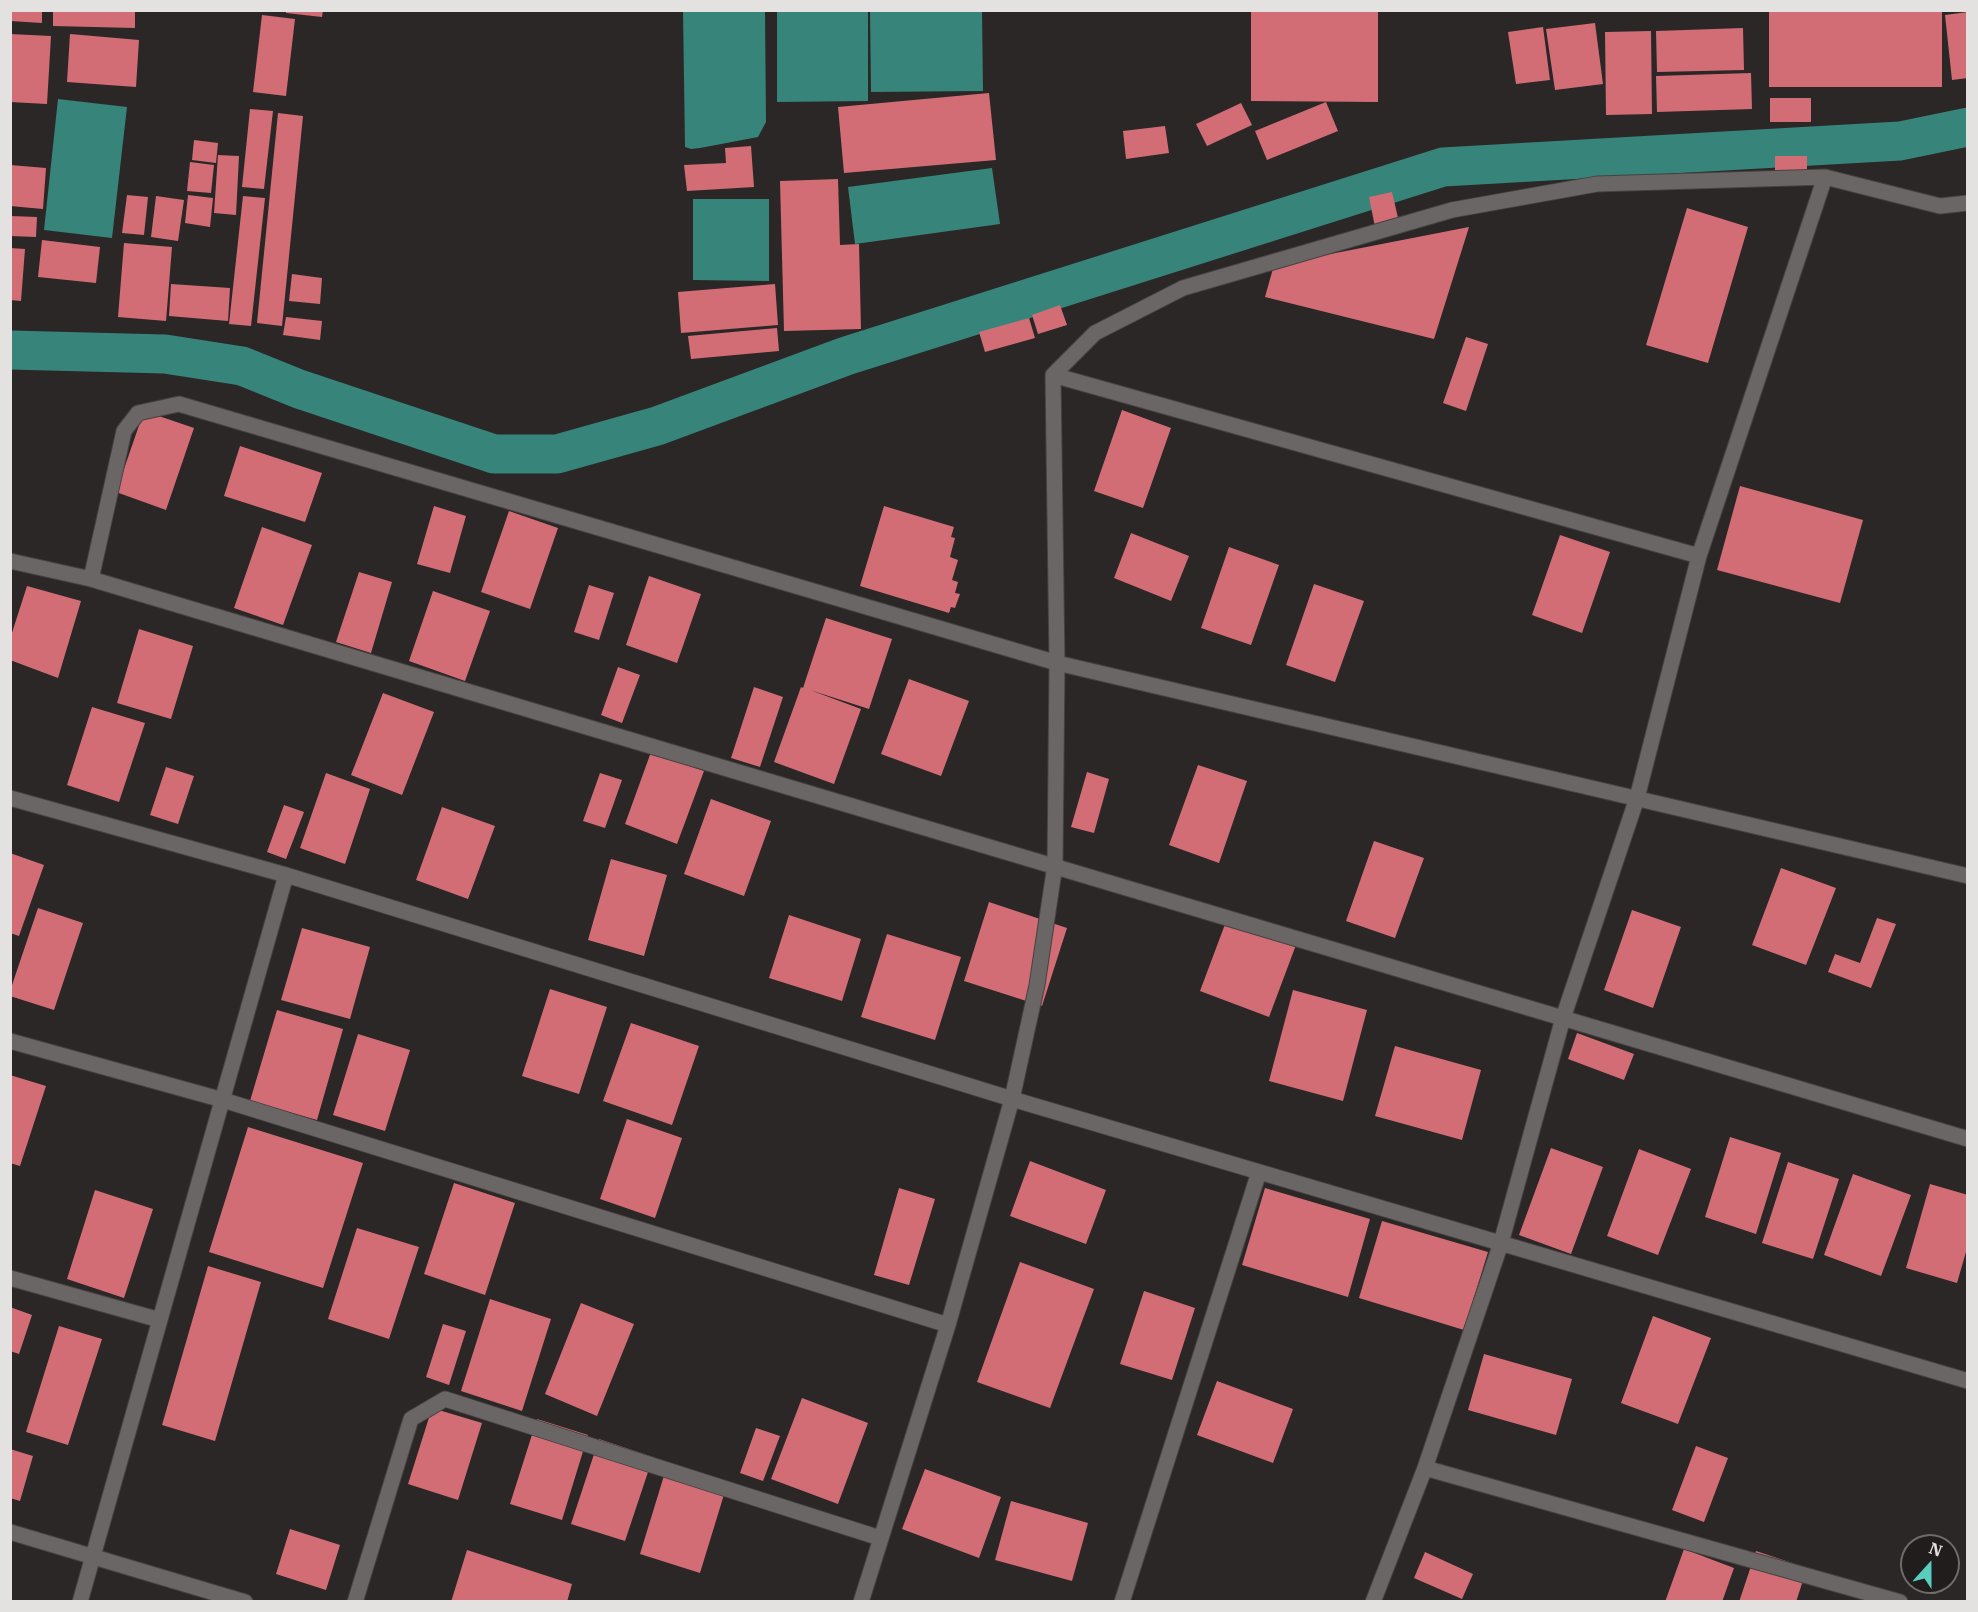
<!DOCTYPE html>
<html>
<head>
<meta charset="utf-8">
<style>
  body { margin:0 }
  #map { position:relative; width:1978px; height:1612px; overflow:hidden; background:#2b2727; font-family:"IBM Plex Serif",serif }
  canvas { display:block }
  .frame { position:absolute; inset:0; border:12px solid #e4e1e1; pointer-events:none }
  .north { position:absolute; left:1900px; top:1534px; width:60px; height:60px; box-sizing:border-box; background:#211d1d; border:2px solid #6f6b6b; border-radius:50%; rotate:21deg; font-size:16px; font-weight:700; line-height:24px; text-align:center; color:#e4e1e1 }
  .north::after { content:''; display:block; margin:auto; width:21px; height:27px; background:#59cebf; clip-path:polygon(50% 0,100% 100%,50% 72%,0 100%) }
</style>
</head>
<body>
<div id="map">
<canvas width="1978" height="1612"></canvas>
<div class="frame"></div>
<div class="north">N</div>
</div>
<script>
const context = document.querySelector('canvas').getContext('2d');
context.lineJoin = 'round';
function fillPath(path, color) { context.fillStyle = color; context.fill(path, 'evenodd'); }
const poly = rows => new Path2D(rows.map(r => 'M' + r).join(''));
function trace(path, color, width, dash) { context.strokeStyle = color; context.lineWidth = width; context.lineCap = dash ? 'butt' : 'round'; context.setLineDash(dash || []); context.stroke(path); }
const water = poly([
  [683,11,765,11,766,122,758,137,700,148,691,149,685,147],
  [777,11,868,11,868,101,777,102],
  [870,11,982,11,983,91,871,92],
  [58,99,127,107,112,238,44,230],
  [992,168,1000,224,855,244,848,187],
  [693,199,769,199,769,281,693,280]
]);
const canal = poly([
  [10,350,165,354,242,366,299,389,494,454,557,454,657,426,846,356,1443,167,1900,141,1968,127]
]);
const building = poly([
  [10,10,42,10,42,23,10,21],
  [53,10,135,10,135,28,53,26],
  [286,10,323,10,322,17,286,13],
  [1251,10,1378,10,1378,102,1251,101],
  [1769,10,1942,10,1942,87,1769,87],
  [1968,12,1968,78,1952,80,1945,15],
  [262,15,295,19,286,96,253,92],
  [1595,23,1603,84,1555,90,1546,29],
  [1543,27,1550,80,1516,84,1508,32],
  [1743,28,1744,70,1657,72,1656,31],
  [1651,31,1652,114,1606,115,1605,32],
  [10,34,51,36,47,104,10,102],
  [70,34,139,40,136,87,67,82],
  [1751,73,1752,109,1657,112,1656,76],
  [989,93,996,160,844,173,838,107],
  [1770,98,1811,98,1811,122,1770,122],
  [1326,102,1338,131,1267,160,1255,131],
  [1241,103,1252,125,1207,146,1196,124],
  [250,109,273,111,264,189,242,187],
  [278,113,303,116,282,326,257,323],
  [1165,126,1169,153,1126,159,1123,131],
  [194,140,218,143,216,163,192,160],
  [751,146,754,187,687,191,684,165,726,163,725,148],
  [218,155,239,156,236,215,214,213],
  [1775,156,1807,156,1807,172,1775,173],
  [190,162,214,165,211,193,187,191],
  [10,165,46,168,43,209,10,206],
  [838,179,840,245,859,244,861,329,784,331,780,181],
  [1392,192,1399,222,1375,227,1369,197],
  [127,195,148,197,144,235,122,233],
  [188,195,213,198,210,227,185,223],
  [156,196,184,200,178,241,151,237],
  [243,196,265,198,251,326,229,324],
  [1687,208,1748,227,1708,363,1646,345],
  [10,216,37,217,36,237,10,236],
  [1469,227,1434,339,1265,297,1274,265],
  [42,240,100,247,96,283,38,277],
  [124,243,172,247,166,321,118,317],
  [10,248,25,249,21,301,10,300],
  [292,274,322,278,320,304,289,301],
  [171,284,230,288,228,321,169,316],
  [775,284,778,325,681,333,678,292],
  [1060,305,1067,325,1038,334,1032,315],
  [286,317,322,321,320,340,283,335],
  [1029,318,1035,338,985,352,979,332],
  [777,328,779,351,691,359,688,336],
  [1466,337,1488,344,1466,411,1443,403],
  [1122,410,1171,428,1143,508,1094,491],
  [144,411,194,428,166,510,116,492],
  [240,446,322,473,305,522,224,496],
  [1740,486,1863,520,1840,603,1717,570],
  [434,506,466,516,450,573,417,564],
  [884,506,954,527,951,537,955,538,950,557,958,560,952,580,958,582,955,593,960,594,955,608,951,607,949,613,860,586],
  [509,511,558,528,530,609,481,592],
  [262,527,312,545,283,625,234,608],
  [1131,533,1189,556,1171,601,1114,578],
  [1560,535,1610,552,1582,633,1532,615],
  [1229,547,1279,565,1251,645,1201,628],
  [359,572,392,582,371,653,336,642],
  [649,576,701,594,677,663,626,645],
  [1314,584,1364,601,1335,682,1286,665],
  [589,585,614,593,599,640,574,632],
  [27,586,81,601,58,678,10,660,10,639],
  [433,591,490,611,465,681,409,661],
  [826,618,892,639,869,709,810,690,861,709,834,784,774,762,801,687,803,688],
  [139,629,193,646,171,719,117,703],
  [618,667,640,675,622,723,601,715],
  [909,679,969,701,941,776,881,754],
  [754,687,783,697,760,767,731,758],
  [383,693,434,712,402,795,351,775],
  [92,707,145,723,119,802,67,785],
  [651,752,704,771,677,844,625,824],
  [1198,765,1247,781,1219,863,1169,845],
  [166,767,194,776,178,824,150,815],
  [1087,772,1109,779,1094,833,1071,827],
  [326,773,370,789,345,864,300,848],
  [600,773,622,780,605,828,583,821],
  [711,799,771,821,744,896,684,874],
  [284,805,304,812,286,859,267,852],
  [442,807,495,826,468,899,416,880],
  [1374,841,1424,858,1395,938,1346,921],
  [10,853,44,865,19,936,10,933],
  [611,859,667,875,644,956,588,940],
  [1781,868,1836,888,1806,965,1752,945],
  [989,902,1067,928,1042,1006,964,981],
  [38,908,83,923,54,1010,10,996,10,991],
  [1632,910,1681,927,1653,1008,1604,990],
  [1230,911,1299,937,1269,1017,1200,991],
  [789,915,861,939,842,1001,769,978],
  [1877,918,1896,924,1871,988,1828,972,1835,954,1860,963],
  [302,928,370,947,350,1019,281,1000],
  [887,934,961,957,935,1040,861,1017],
  [550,989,607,1007,579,1094,522,1076],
  [1293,990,1367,1010,1343,1101,1269,1081],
  [277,1010,343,1029,317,1120,250,1101],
  [631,1023,699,1046,672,1125,603,1101],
  [1577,1033,1634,1054,1624,1080,1568,1059],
  [358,1034,410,1050,385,1131,333,1115],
  [1395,1046,1481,1070,1462,1140,1375,1116],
  [10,1075,46,1086,20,1166,10,1163],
  [627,1119,682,1138,655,1218,600,1199],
  [248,1127,363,1163,323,1288,209,1252],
  [1730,1137,1781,1153,1756,1234,1705,1217],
  [1551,1148,1603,1167,1571,1254,1519,1235],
  [1639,1149,1691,1169,1658,1255,1607,1236],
  [1030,1161,1106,1190,1086,1244,1010,1216],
  [1788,1162,1839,1179,1813,1259,1762,1243],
  [1853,1174,1911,1195,1881,1276,1824,1255],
  [454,1183,515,1203,485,1295,424,1274],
  [1930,1184,1968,1195,1968,1245,1957,1283,1906,1268],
  [899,1188,935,1199,909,1285,874,1275],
  [1265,1188,1370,1219,1348,1297,1242,1265],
  [95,1190,153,1209,124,1298,67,1279],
  [1382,1221,1488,1252,1464,1330,1359,1298],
  [357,1228,419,1247,389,1339,328,1319],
  [1020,1262,1094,1289,1050,1408,977,1382],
  [208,1266,261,1282,215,1441,162,1425],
  [1144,1291,1195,1308,1172,1380,1120,1364],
  [490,1299,551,1319,522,1411,461,1391],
  [581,1303,634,1324,597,1416,545,1394],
  [10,1307,32,1315,19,1354,10,1351],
  [1653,1316,1711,1338,1678,1424,1621,1403],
  [443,1324,466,1331,449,1385,426,1377],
  [59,1326,102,1339,68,1445,26,1432],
  [1484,1354,1572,1379,1556,1435,1468,1410],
  [1217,1381,1293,1409,1273,1463,1197,1435],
  [802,1398,868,1423,838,1504,771,1479],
  [432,1408,482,1423,458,1500,408,1484],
  [537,1419,588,1435,562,1520,510,1504],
  [756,1428,780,1436,763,1481,740,1473],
  [599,1439,653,1457,625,1541,571,1524],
  [1696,1446,1728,1458,1704,1522,1672,1510],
  [10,1449,33,1456,20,1501,10,1498],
  [666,1469,726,1488,700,1573,640,1554],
  [925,1469,1001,1497,979,1558,902,1529],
  [1011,1501,1088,1523,1072,1581,995,1560],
  [290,1529,340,1545,326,1590,276,1574],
  [1684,1549,1734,1568,1722,1602,1665,1602],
  [467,1550,572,1584,567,1602,451,1602],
  [1756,1551,1807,1568,1796,1602,1739,1602],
  [1425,1552,1473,1574,1462,1599,1414,1578]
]);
const minor = poly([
  [1053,375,1699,556],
  [10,561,91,579,1968,1139],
  [91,579,124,431,138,413,179,404,1057,663,1968,876],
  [10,798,286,875,1012,1099,1968,1381],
  [10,1041,223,1100,948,1325],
  [10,1278,160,1320],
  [1425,1468,1900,1602],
  [10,1532,245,1602],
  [80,1602,286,875],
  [355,1602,411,1419,445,1399,880,1538],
  [861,1602,948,1325,1012,1099,1037,985,1055,865,1057,663,1053,375,1095,333,1183,288,1452,210,1597,184,1825,177,1940,206,1968,203],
  [1122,1602,1259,1172],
  [1373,1602,1425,1468,1501,1243,1563,1018,1637,798,1699,556,1825,177]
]);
fillPath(water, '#37847a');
trace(canal, '#37847a', 39);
fillPath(building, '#d36d75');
trace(minor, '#464242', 17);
trace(minor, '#6b6666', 15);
</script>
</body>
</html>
